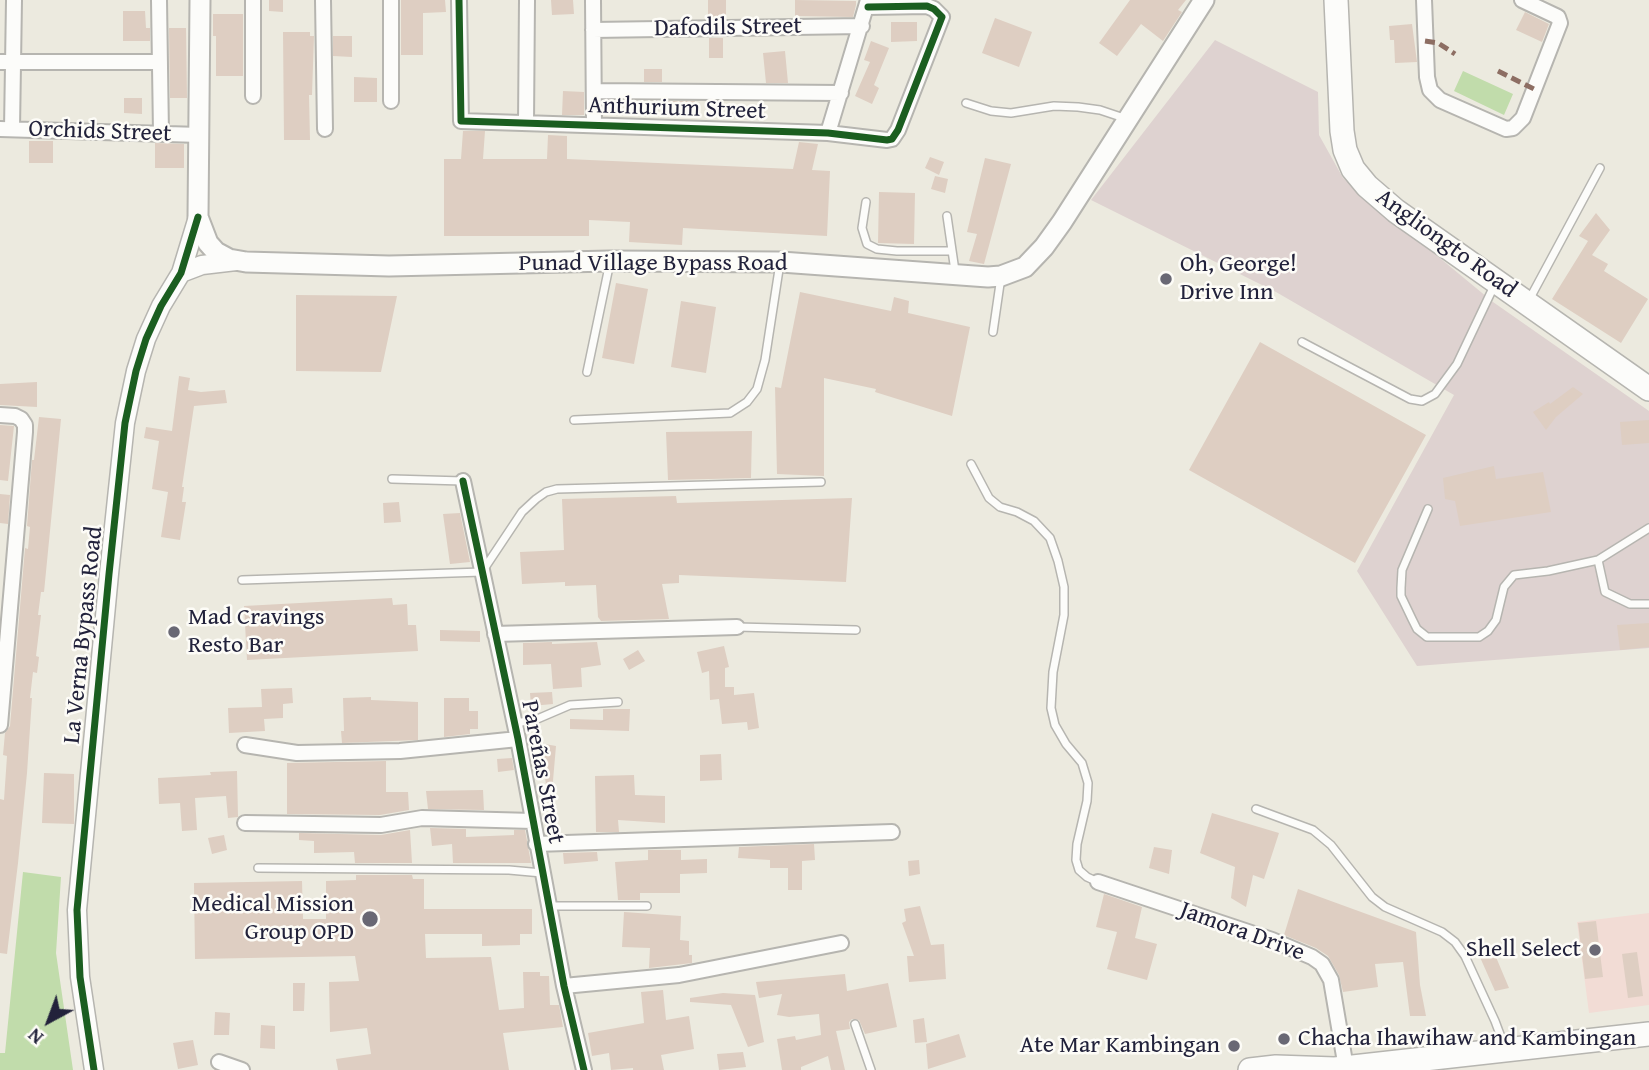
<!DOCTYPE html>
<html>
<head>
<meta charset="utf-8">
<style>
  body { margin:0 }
  #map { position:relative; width:1649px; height:1070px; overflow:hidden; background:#eceadf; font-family:"Gentium Book Plus",serif }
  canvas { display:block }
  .north { position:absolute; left:14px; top:986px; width:70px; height:70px; -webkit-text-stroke:5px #fdfcf7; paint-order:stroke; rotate:221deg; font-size:19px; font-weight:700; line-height:28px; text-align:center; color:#22223b }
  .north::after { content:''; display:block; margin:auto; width:24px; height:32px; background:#22223b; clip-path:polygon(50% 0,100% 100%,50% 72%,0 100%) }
</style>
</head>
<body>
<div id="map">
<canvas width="1649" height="1070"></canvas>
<div class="north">N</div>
</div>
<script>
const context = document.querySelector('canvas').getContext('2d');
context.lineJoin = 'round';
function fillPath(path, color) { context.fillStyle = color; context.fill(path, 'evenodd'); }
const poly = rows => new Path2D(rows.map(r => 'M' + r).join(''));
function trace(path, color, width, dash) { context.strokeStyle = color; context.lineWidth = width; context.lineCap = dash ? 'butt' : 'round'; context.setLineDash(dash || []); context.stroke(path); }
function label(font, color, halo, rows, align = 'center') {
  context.font = font + ' "Gentium Book Plus",serif'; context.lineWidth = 5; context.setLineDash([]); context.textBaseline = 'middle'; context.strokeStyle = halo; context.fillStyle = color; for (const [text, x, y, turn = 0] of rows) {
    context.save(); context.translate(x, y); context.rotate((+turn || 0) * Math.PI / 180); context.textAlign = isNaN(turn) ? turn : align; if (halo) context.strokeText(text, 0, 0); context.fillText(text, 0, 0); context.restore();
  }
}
const built = poly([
  [1649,913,1649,1005,1589,1013,1577,922]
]);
const industrial = poly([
  [1215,40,1318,92,1319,135,1343,178,1493,302,1649,411,1649,648,1417,666,1357,571,1454,395,1276,292,1091,200]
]);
const green = poly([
  [1463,71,1513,94,1504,115,1454,91],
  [23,872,61,877,56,953,73,1070,0,1070,0,1053,5,1053]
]);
const building = poly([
  [269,0,283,0,283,12,269,11],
  [401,0,445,0,446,12,423,13,423,55,401,55],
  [551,0,573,0,574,14,552,15],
  [708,0,726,0,726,18,708,19],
  [795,0,856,1,856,5,853,17,795,16],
  [1130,0,1186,0,1178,10,1182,12,1163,41,1141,24,1117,56,1099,43],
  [123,11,145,11,146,28,150,28,150,41,123,41],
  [1525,12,1549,24,1542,42,1516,30],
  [213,14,243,14,243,76,216,76,216,36,213,36],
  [995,18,1032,32,1019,67,982,53],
  [891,22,917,22,917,41,891,42],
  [1412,24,1417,62,1395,63,1394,40,1390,40,1389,26],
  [169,28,186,28,187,98,170,98],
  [283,32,310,32,310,36,314,36,312,95,309,95,310,140,284,140],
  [333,36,352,36,352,57,333,56],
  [709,38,723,38,723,58,709,58],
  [871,41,889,48,874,85,879,88,872,104,855,96,870,62,864,60],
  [785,51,788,83,766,83,763,53],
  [644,69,662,69,662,82,644,82],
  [354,77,377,78,377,102,354,102],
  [563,91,584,92,584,115,562,115],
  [124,98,142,98,142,114,124,113],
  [661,101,695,101,695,115,661,115],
  [463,131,485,131,483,159,547,159,548,135,567,136,567,159,793,169,799,142,818,144,812,170,830,171,827,236,683,228,682,245,629,242,630,222,589,220,589,236,444,236,444,159,461,159],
  [29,141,53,141,53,163,29,163],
  [155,143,184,144,184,168,155,168],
  [930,157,944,162,939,175,925,168],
  [985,158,1011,164,984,264,969,261,977,234,967,232],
  [935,176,948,179,945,193,931,189],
  [879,192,915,193,914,244,878,243],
  [1596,213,1610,230,1592,255,1608,264,1604,271,1648,299,1621,343,1552,299,1588,241,1579,236],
  [616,283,648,289,634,364,602,358],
  [800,292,891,311,894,297,909,301,908,313,970,327,952,416,875,392,876,389,824,378,824,476,777,474,775,387,781,388],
  [296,295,397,296,381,372,296,371],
  [681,301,716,307,706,373,671,367],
  [1260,342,1426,435,1355,563,1189,470],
  [179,376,190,378,188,390,201,392,225,390,227,403,194,406,182,487,184,487,182,502,186,502,180,540,161,537,168,492,152,489,159,441,144,438,146,427,172,431],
  [37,382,37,407,0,405,0,384],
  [1573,387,1583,394,1556,417,1546,430,1533,412,1549,402,1550,404],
  [39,417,61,419,44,592,41,592,38,615,41,615,36,656,39,657,37,673,33,672,30,698,32,698,27,773,18,863,7,954,0,953,0,799,4,800,7,756,3,755,5,733,10,726,25,548,28,549,30,527,27,526,32,460,34,460],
  [1649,420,1649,443,1622,445,1620,422],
  [0,425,14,426,8,481,0,480],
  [752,431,751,478,668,480,666,432],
  [1494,466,1496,479,1543,472,1551,512,1460,526,1455,501,1445,499,1443,478],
  [0,494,10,495,8,524,0,523],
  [676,496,677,503,852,498,846,582,679,575,679,583,662,584,669,619,601,621,598,617,596,585,565,586,565,582,522,584,520,552,564,550,562,499],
  [399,502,401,522,384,523,383,503],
  [460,513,470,562,450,564,443,514],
  [392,598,393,605,407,604,408,625,416,625,418,651,247,660,244,606],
  [1649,623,1649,647,1620,650,1617,625],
  [440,630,480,631,480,642,440,641],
  [552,642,552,644,597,642,601,665,581,668,582,687,553,689,551,664,523,665,523,643],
  [724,646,729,667,725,668,725,687,734,687,734,695,754,693,759,728,748,730,747,722,722,724,719,699,710,700,709,671,702,673,697,652],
  [638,650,645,661,629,670,623,659],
  [292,688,293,703,283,704,283,718,264,719,265,731,229,733,228,708,262,707,261,689],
  [552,692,553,704,531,706,530,693],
  [371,697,371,700,418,702,418,740,342,743,341,731,344,731,343,698],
  [444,698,469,698,469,711,478,711,478,729,470,729,470,734,444,737],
  [603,709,630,709,629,731,570,729,570,719,603,720],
  [539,743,556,746,552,792,547,792,542,756,538,756],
  [721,754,722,780,700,781,700,755],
  [512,758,514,770,498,772,497,759],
  [386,761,386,792,408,792,409,810,380,815,287,814,287,763],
  [237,771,238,817,228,818,226,796,195,798,197,830,182,831,180,803,159,804,158,778,211,775,210,772],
  [44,773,74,774,74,824,42,823],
  [634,775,635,795,665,796,665,823,618,820,619,832,596,832,595,776],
  [483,790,484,810,428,809,426,791],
  [1212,813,1279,833,1264,879,1253,875,1246,907,1231,898,1235,867,1200,853],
  [430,828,466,829,466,837,514,835,514,830,525,830,531,863,453,863,452,844,432,846],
  [410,830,412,863,355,863,354,852,314,853,314,841,299,840,299,833,381,835],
  [224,835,227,850,212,854,208,838],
  [814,844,815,860,802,861,802,890,788,890,788,868,770,868,770,860,738,858,739,847],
  [1154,847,1172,850,1169,874,1149,868],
  [648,850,681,850,681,860,707,859,707,873,680,874,680,893,640,893,640,900,618,900,615,862,648,860],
  [597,852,598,861,564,864,563,853],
  [919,860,920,874,909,876,908,861],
  [356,875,412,875,413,879,424,879,424,909,532,909,532,934,520,934,520,945,482,946,482,934,425,934,426,958,491,957,499,1010,524,1008,523,972,540,972,540,976,549,976,550,1005,559,1005,563,1027,503,1033,509,1070,338,1070,336,1059,371,1054,367,1028,330,1032,329,982,359,981,355,956,195,959,194,883,302,881,303,919,326,919,326,881,356,880],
  [1298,889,1416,932,1420,985,1426,1016,1410,1016,1403,962,1375,964,1378,987,1343,992,1339,975,1328,956,1316,948,1284,935],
  [1104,894,1142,907,1135,938,1157,944,1147,980,1107,969,1117,932,1096,927],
  [920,906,931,945,944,944,946,979,909,982,907,956,914,956,902,923,906,921,904,909],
  [624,912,681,916,680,940,689,941,689,955,692,955,692,963,649,968,650,948,622,947],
  [1596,921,1603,977,1585,979,1578,923],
  [1493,950,1509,988,1495,991,1479,955],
  [1637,952,1643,996,1628,998,1622,954],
  [845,974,847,991,888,983,897,1027,865,1034,859,1020,852,1019,849,1022,850,1029,836,1031,845,1070,831,1070,828,1056,801,1067,801,1070,782,1070,777,1039,795,1036,796,1040,821,1035,819,1014,789,1017,777,1015,782,994,759,998,756,982],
  [293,983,305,983,304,1011,293,1011],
  [663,990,666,1020,689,1016,694,1049,661,1055,664,1070,633,1070,633,1068,611,1070,609,1053,592,1056,588,1033,644,1023,641,992],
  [723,993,755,995,764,1042,748,1047,731,1005,690,1002,690,998],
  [215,1012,230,1013,229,1035,214,1035],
  [924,1018,927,1042,915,1043,913,1020],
  [261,1025,275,1026,275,1049,260,1048],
  [959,1034,966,1057,928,1069,926,1044],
  [193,1040,198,1065,178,1069,173,1043],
  [743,1052,746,1067,719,1070,717,1054]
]);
const service = poly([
  [966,103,991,111,1011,113,1054,106,1078,107,1100,110,1124,118],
  [866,202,862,228,867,244,877,249,897,251,952,251],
  [947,216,955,271],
  [1529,300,1600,168],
  [993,332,1001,277],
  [1302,342,1410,399,1422,401,1435,394,1457,364,1494,286],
  [587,372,610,262],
  [574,420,730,413,747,402,757,389,765,360,780,263],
  [971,464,989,498,1000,507,1017,512,1034,521,1050,538,1058,561,1064,587,1064,615,1053,672,1051,708,1055,725,1066,744,1082,763,1088,783,1087,801,1077,844,1076,860,1079,870,1087,877,1098,882],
  [392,479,463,481],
  [1428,509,1402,570,1401,588,1401,596,1412,619,1417,629,1427,637,1479,637,1488,631,1496,620,1504,587,1514,575,1548,571,1598,560,1649,528],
  [1598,560,1605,592,1630,604,1649,604],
  [242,580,482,572,522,512,536,499,546,492,557,489,821,482],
  [737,627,856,630],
  [515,723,535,720,570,705,618,702],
  [1256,809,1313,830,1331,845,1372,897,1385,907,1442,932,1455,942,1465,956,1495,1021,1504,1045],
  [258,868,509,870,542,873],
  [548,906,647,906],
  [855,1024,871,1070]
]);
const minor = poly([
  [159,0,161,133],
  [323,0,325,129],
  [391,0,391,101],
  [459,0,461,121,828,133,887,140,892,139,898,130,942,17,934,9,927,6,868,7],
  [593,0,594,125],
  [1424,0,1427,77,1430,90,1440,100,1506,129,1513,128,1523,118,1560,23,1558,17,1522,0],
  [593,30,862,26],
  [0,62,160,62],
  [594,91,841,93],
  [253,96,253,0],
  [526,123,527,0],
  [0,129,200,135],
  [12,129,14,0],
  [828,133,868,0],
  [0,415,15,416,21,419,25,425,25,432,0,725],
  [463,481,518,739,564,986,584,1070],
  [495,634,737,627],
  [245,745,297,753,400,751,518,739],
  [245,823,381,825,422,818,533,821],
  [536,844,892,832],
  [1098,882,1272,940,1312,957,1322,964,1331,980,1346,1068],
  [564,986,679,975,841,943],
  [219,1062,242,1070]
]);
const tertiary = poly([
  [181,273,202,265,236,261],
  [94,1070,80,977,77,910,109,574,125,423,136,371,146,339,161,306,181,273,198,217]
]);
const secondary = poly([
  [200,0,198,217,208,243,216,252,229,259,246,262,389,266,610,261,781,262,988,277,1001,276,1025,267,1044,247,1062,222,1204,0]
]);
const primary = poly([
  [1336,0,1342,131,1345,150,1353,169,1367,186,1396,211,1649,389]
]);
const trunk = poly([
  [1250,1070,1276,1067,1335,1069,1649,1034]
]);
const quiet = poly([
  [1425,41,1438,43,1455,54],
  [1498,71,1534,89]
]);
const cycleway = poly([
  [459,0,461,121,828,133,887,140,892,139,898,130,942,17,934,9,927,6,868,7],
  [463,481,518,739,564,986,584,1070],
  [94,1070,80,977,77,910,109,574,125,423,136,371,146,339,161,306,181,273,198,217]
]);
const markers = [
  [1166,279,7,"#696874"],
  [174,632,7,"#696874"],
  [370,919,9,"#696874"],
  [1595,950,7,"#696874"],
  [1284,1039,7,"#696874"],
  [1234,1046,7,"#696874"]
];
const streetNames = [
  ["Dafodils Street",728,28,-1],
  ["Anthurium Street",677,109,2],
  ["Orchids Street",100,132,2],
  ["Angliongto Road",1446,244,36],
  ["Punad Village Bypass Road",653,264],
  ["La Verna Bypass Road",84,635,-84],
  ["Pareñas Street",542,772,79],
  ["Jamora Drive",1242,932,20]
];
const poiNames = [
  ["Oh, George!",1180,265],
  ["Drive Inn",1180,293],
  ["Mad Cravings",188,618],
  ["Resto Bar",188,646],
  ["Medical Mission",354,905,"right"],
  ["Group OPD",354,933,"right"],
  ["Shell Select",1581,950,"right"],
  ["Chacha Ihawihaw and Kambingan",1298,1039],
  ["Ate Mar Kambingan",1220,1046,"right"]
];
fillPath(built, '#f2dcd5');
fillPath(industrial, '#ded2d0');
fillPath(green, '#c1dcab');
fillPath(building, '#decec2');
trace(service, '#b6b5b0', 10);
trace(minor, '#b6b5b0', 18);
trace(tertiary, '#b6b5b0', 21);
trace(secondary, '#b6b5b0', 23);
trace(primary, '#b6b5b0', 26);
trace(trunk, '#b6b5b0', 26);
trace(service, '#fcfcfa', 7);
trace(minor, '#fcfcfa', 14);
trace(tertiary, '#fcfcfa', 18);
trace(secondary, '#fcfcfa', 19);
trace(primary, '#fcfcfa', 23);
trace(trunk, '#fcfcfa', 23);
trace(quiet, '#8d6e63', 5, [10, 5]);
trace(cycleway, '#1b5e20', 7);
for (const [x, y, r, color] of markers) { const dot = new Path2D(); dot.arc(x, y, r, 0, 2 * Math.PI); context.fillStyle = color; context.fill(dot); trace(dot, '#fdfcf7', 2.5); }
label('24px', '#22223b', '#fdfcf7', streetNames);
label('24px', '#22223b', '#fdfcf7', poiNames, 'left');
</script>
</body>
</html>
